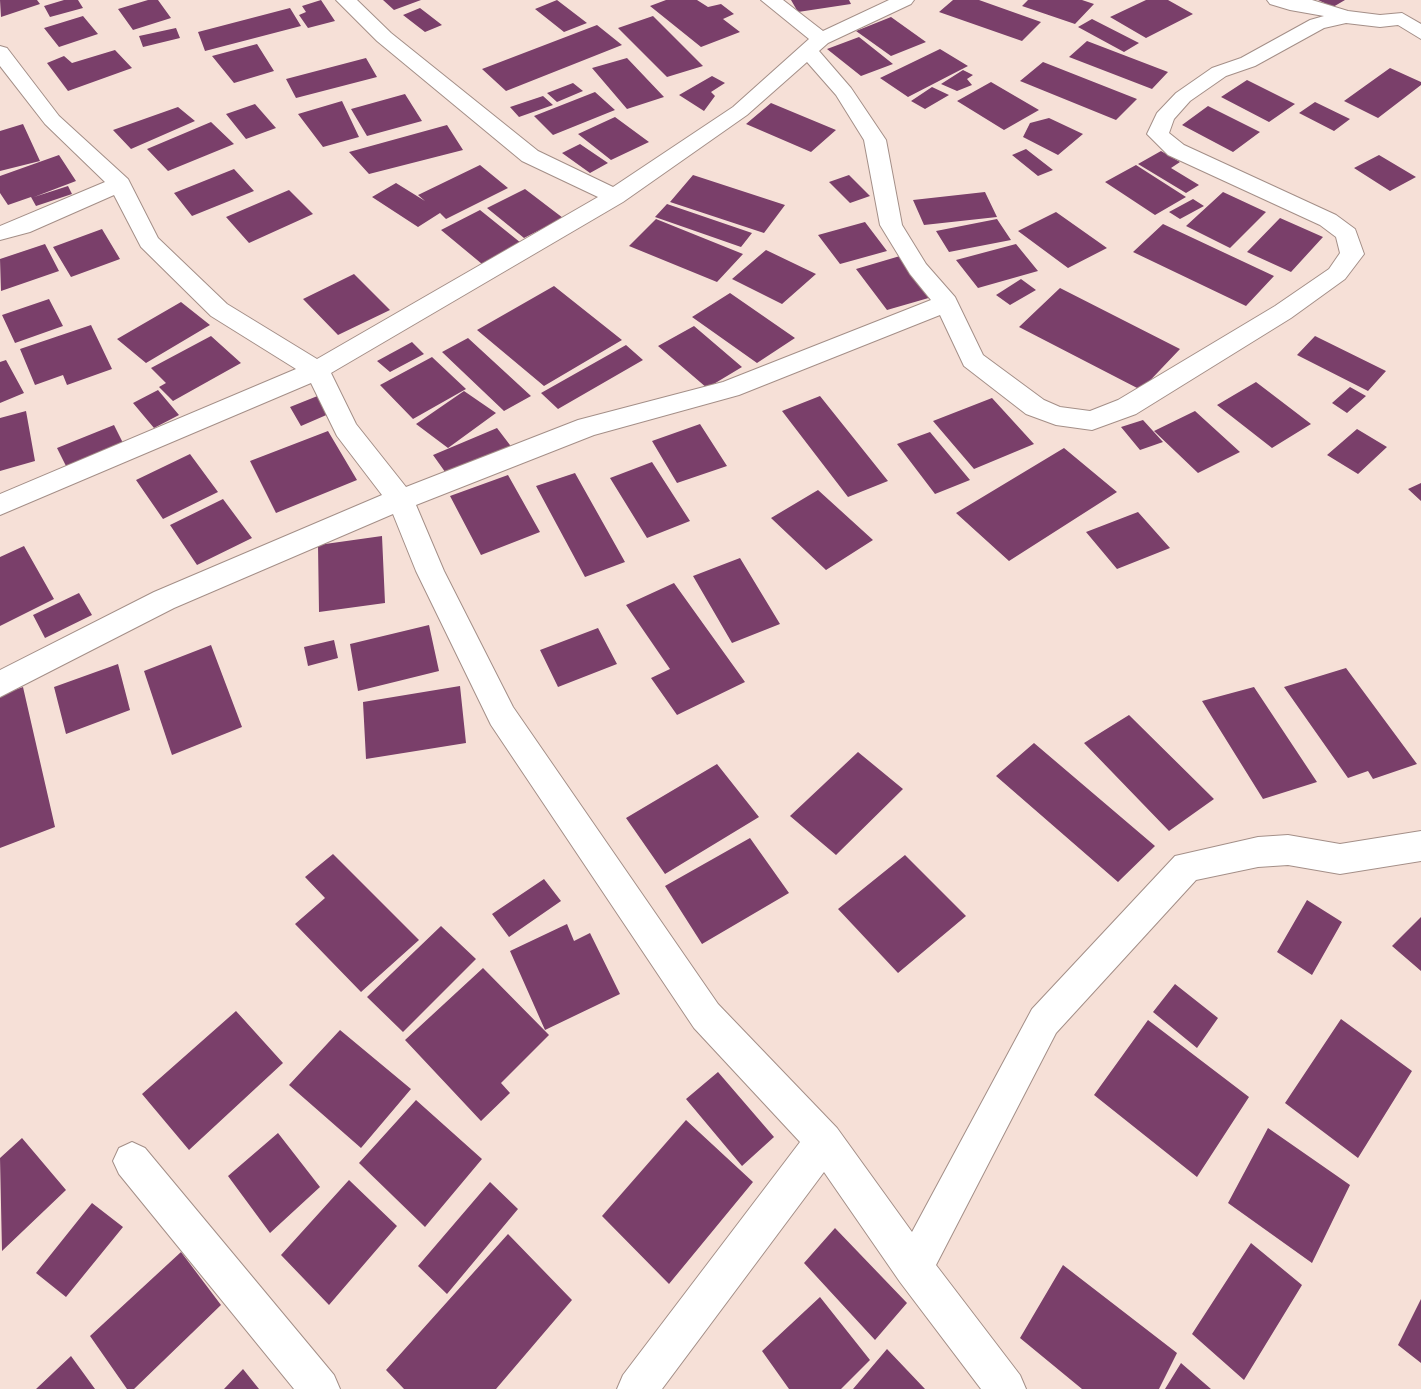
<!DOCTYPE html>
<html>
<head>
<meta charset="utf-8">
<style>
  body { margin:0 }
  canvas { display:block; background:#f6e0d7 }
</style>
</head>
<body>
<canvas width="1421" height="1389"></canvas>
<script>
const context = document.querySelector('canvas').getContext('2d');
context.lineJoin = 'round';
function fillPath(path, color) { context.fillStyle = color; context.fill(path, 'evenodd'); }
const poly = rows => new Path2D(rows.map(r => 'M' + r).join(''));
function trace(path, color, width, dash) { context.strokeStyle = color; context.lineWidth = width; context.lineCap = dash ? 'butt' : 'round'; context.setLineDash(dash || []); context.stroke(path); }
const building = poly([
  [0,0,37,0,40,4,1,17],
  [64,0,78,0,83,8,50,17,44,6],
  [148,0,158,0,171,18,133,30,118,9],
  [321,0,335,21,308,28,299,15,306,12,302,6],
  [383,0,421,0,394,10],
  [557,0,587,23,564,32,535,9],
  [666,0,697,0,708,7,721,4,734,14,723,19,740,32,701,47,650,6],
  [791,0,849,0,851,4,798,12],
  [953,0,979,0,1041,22,1022,41,939,12],
  [1028,0,1082,0,1094,4,1075,24,1022,6],
  [1146,0,1168,0,1193,14,1146,38,1110,17],
  [1318,0,1345,0,1333,7],
  [290,8,301,26,205,51,198,32],
  [420,8,442,25,425,32,403,15],
  [83,16,98,34,59,47,44,28],
  [653,16,703,66,667,77,618,28],
  [891,17,926,42,891,56,856,31],
  [1092,19,1139,43,1124,52,1078,27],
  [597,25,622,45,506,91,482,69],
  [176,28,180,38,143,47,139,36],
  [859,37,893,64,861,76,827,49],
  [1087,41,1168,72,1152,89,1069,57],
  [257,44,274,71,234,83,212,56],
  [940,49,968,66,908,97,880,78],
  [115,50,132,68,68,91,47,63,64,56,72,63],
  [366,58,377,77,296,98,286,79],
  [627,58,664,97,627,109,592,68],
  [1043,62,1137,99,1116,120,1020,81],
  [1390,68,1421,82,1421,85,1378,118,1344,101],
  [963,70,973,75,967,79,972,85,957,91,941,84],
  [712,76,725,83,711,92,715,96,704,111,679,95],
  [1247,80,1295,104,1269,122,1221,97],
  [991,82,1039,110,1004,130,957,101],
  [573,83,583,91,557,102,547,93],
  [932,87,949,95,925,109,911,101],
  [595,92,615,110,553,135,534,116],
  [405,94,422,121,367,136,351,109],
  [543,96,553,105,519,117,510,107],
  [342,101,359,137,323,147,298,114],
  [1315,102,1350,119,1334,131,1299,113],
  [771,103,836,130,811,152,746,124],
  [255,104,276,128,246,139,226,114],
  [1208,106,1260,132,1233,152,1182,125],
  [178,107,195,121,131,149,113,130],
  [615,117,649,142,611,160,578,134],
  [1049,118,1083,134,1058,155,1023,137,1030,123],
  [211,122,234,144,168,171,147,149],
  [23,124,40,161,0,171,0,131],
  [447,125,463,150,369,174,349,152],
  [580,144,608,163,590,173,562,153],
  [1026,149,1053,170,1038,176,1012,155],
  [1161,151,1180,162,1171,168,1199,185,1186,193,1138,164],
  [59,155,76,181,34,197,68,186,72,194,36,206,31,197,8,205,0,193,0,176],
  [1379,155,1416,177,1390,191,1354,168],
  [480,165,508,188,446,219,440,213,418,227,372,197,396,183,425,201,418,195],
  [1136,165,1186,197,1155,215,1105,182],
  [234,169,254,191,192,216,174,193],
  [693,175,785,205,764,233,670,202],
  [849,175,870,196,850,203,829,182],
  [525,189,563,218,524,238,487,208],
  [289,190,313,214,249,243,226,217],
  [985,192,997,217,924,225,913,200],
  [1223,192,1266,212,1230,248,1186,226],
  [1193,199,1204,206,1180,219,1169,212],
  [667,204,752,233,741,247,655,217],
  [480,210,521,243,482,264,441,230],
  [1056,212,1107,248,1068,268,1018,231],
  [1280,218,1323,237,1291,272,1247,252],
  [656,219,743,254,717,282,629,246],
  [997,219,1011,240,949,252,936,231],
  [865,222,887,251,840,264,818,235],
  [1163,224,1274,276,1246,306,1133,252],
  [102,229,120,259,71,277,53,247],
  [45,244,59,271,1,291,0,259],
  [1016,244,1038,271,978,288,956,260],
  [766,250,816,274,782,304,732,279],
  [900,256,932,297,887,310,856,269],
  [354,274,390,310,338,335,303,299],
  [1021,279,1036,290,1010,305,996,295],
  [554,286,622,340,544,386,477,330],
  [1060,288,1180,349,1141,390,1019,327],
  [730,293,795,338,757,363,692,317],
  [49,299,63,326,15,343,2,315],
  [181,302,210,325,146,363,117,339],
  [91,325,112,369,67,385,63,375,35,385,20,349],
  [694,326,742,367,707,388,658,346],
  [211,336,241,363,173,401,159,387,166,383,151,368],
  [1315,336,1386,371,1368,391,1297,355],
  [468,338,531,396,504,411,442,352],
  [412,342,424,354,390,372,377,361],
  [626,345,643,360,558,409,541,393],
  [432,357,466,389,413,419,380,385],
  [6,360,24,393,0,403,0,362],
  [1256,382,1311,424,1272,448,1217,405],
  [1350,387,1366,396,1347,413,1332,403],
  [158,390,179,415,154,428,133,403],
  [464,391,496,413,448,448,416,424],
  [320,395,331,413,301,426,290,407],
  [820,396,888,481,848,497,782,411],
  [992,398,1034,444,974,469,933,421],
  [26,411,35,461,0,471,0,418],
  [1195,411,1240,452,1198,473,1154,431],
  [1143,420,1163,442,1140,450,1121,427],
  [700,424,727,466,677,483,652,441],
  [114,425,123,443,66,466,57,448],
  [497,428,513,449,448,476,433,455],
  [1357,429,1387,447,1358,474,1327,455],
  [328,431,357,480,276,513,250,461],
  [930,432,970,480,935,494,897,444],
  [1064,448,1117,492,1009,561,956,513],
  [190,454,218,492,163,519,136,480],
  [652,462,690,521,647,538,610,478],
  [575,473,625,562,585,577,536,486],
  [508,475,540,532,481,555,450,496],
  [1421,483,1421,501,1408,489],
  [818,490,873,540,826,570,771,518],
  [223,499,252,538,197,565,170,525],
  [1138,512,1170,548,1117,569,1086,532],
  [382,536,385,603,319,612,318,545],
  [24,546,54,599,0,626,0,557],
  [740,558,780,624,732,643,693,576],
  [674,583,745,682,677,715,651,678,670,669,626,605],
  [79,593,92,615,45,638,33,615],
  [429,625,439,671,358,691,350,644],
  [598,628,617,664,558,687,540,650],
  [334,640,338,658,308,666,304,647],
  [211,645,242,727,172,755,144,671],
  [118,664,130,710,66,734,54,687],
  [1346,668,1417,764,1373,779,1368,771,1348,778,1284,687],
  [460,686,466,743,366,759,363,702],
  [23,687,55,827,0,848,0,695],
  [1254,687,1317,782,1263,799,1202,701],
  [1129,715,1214,799,1169,831,1084,743],
  [1034,743,1155,846,1118,882,996,776],
  [858,752,903,789,836,855,790,816],
  [717,764,759,817,665,874,626,818],
  [750,838,789,893,702,944,665,886],
  [333,854,419,940,361,992,295,924,325,898,305,877],
  [905,855,966,916,898,973,838,909],
  [544,879,561,901,509,937,492,914],
  [1307,900,1342,922,1312,975,1277,952],
  [1421,917,1421,971,1392,946],
  [567,924,574,941,590,933,620,994,545,1030,510,951],
  [441,926,476,959,403,1032,367,997],
  [483,968,549,1035,501,1083,510,1093,481,1121,405,1040],
  [1175,984,1218,1018,1197,1048,1153,1012],
  [236,1011,283,1063,189,1150,142,1094],
  [1341,1019,1412,1071,1358,1158,1285,1103],
  [1148,1020,1249,1097,1197,1177,1094,1095],
  [340,1030,411,1089,361,1148,289,1085],
  [718,1072,774,1137,742,1166,686,1099],
  [416,1100,482,1159,425,1227,359,1163],
  [686,1120,753,1182,669,1284,602,1216],
  [1268,1128,1350,1185,1312,1263,1228,1203],
  [278,1133,320,1187,270,1233,228,1176],
  [22,1138,66,1190,2,1251,0,1158],
  [349,1180,397,1226,329,1305,281,1255],
  [490,1182,518,1209,447,1294,418,1266],
  [92,1203,123,1227,66,1297,36,1273],
  [835,1228,907,1303,875,1340,804,1263],
  [508,1234,572,1300,496,1389,404,1389,386,1370],
  [1251,1243,1302,1285,1244,1380,1192,1334],
  [181,1252,221,1305,134,1389,127,1389,90,1336],
  [1063,1265,1177,1353,1159,1389,1082,1389,1020,1338],
  [820,1297,870,1360,841,1389,789,1389,762,1351],
  [1421,1299,1421,1363,1398,1345],
  [887,1349,925,1389,853,1389],
  [71,1356,95,1389,36,1389],
  [1181,1363,1211,1389,1165,1389],
  [243,1369,259,1389,224,1389]
]);
const minor = poly([
  [336,0,357,0,391,33,538,151,613,187,733,107,809,39,761,0,783,0,823,31,889,0,914,0,911,4,828,43,819,51,851,88,886,140,902,225,926,264,955,297,983,355,1044,400,1060,407,1090,411,1118,400,1275,306,1329,269,1340,253,1336,237,1320,225,1168,155,1147,134,1157,113,1176,93,1212,68,1241,58,1310,20,1324,16,1290,10,1270,4,1267,0,1312,0,1348,11,1380,15,1402,13,1421,24,1421,39,1398,25,1380,27,1346,23,1324,28,1255,66,1226,76,1190,101,1174,119,1169,133,1184,145,1336,215,1355,229,1364,254,1345,279,1291,318,1136,414,1092,430,1056,425,1026,414,964,366,940,315,739,395,594,435,416,505,444,571,513,707,718,1004,837,1128,912,1232,1032,1009,1175,856,1258,837,1288,835,1340,844,1421,831,1421,861,1340,874,1288,865,1258,867,1196,880,1056,1033,936,1265,1020,1375,1026,1389,981,1389,900,1282,824,1172,662,1389,617,1389,623,1375,800,1142,694,1028,491,725,416,571,393,514,174,608,0,697,0,670,154,592,382,495,337,436,311,383,0,515,0,494,296,369,211,316,141,247,114,195,30,232,0,240,0,226,105,182,45,124,0,66,0,46,7,48,59,116,128,179,158,238,227,304,317,359,598,197,522,161,377,41,336,0],
  [807,62,836,95,864,140,880,225,910,274,931,300,723,382,578,420,406,487,356,424,331,373,623,202,747,115,807,62],
  [132,1142,145,1148,334,1375,340,1389,294,1389,119,1174,113,1161,119,1148,132,1142]
]);
fillPath(building, '#7a3f6a');
trace(minor, '#a48f88', 2);
fillPath(minor, '#fff');
</script>
</body>
</html>
